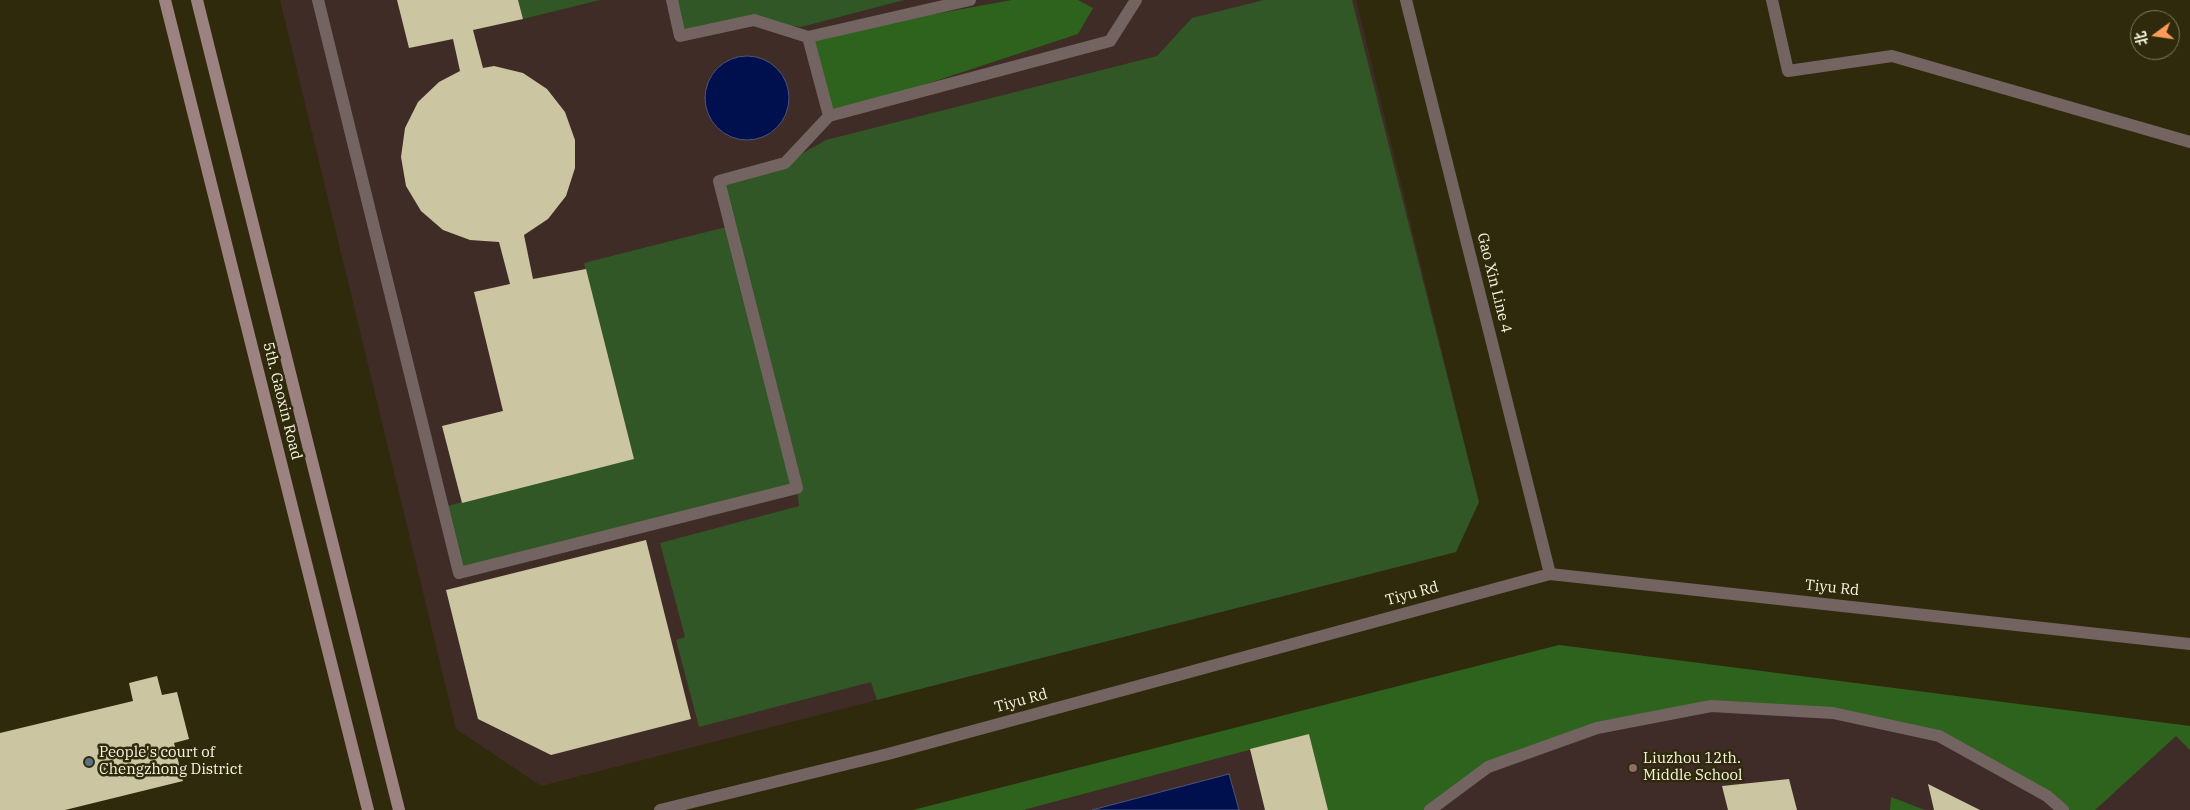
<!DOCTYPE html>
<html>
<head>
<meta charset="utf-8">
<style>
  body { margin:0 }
  #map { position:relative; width:2190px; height:810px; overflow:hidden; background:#2f2a0b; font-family:"IBM Plex Serif","Noto Sans SC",serif }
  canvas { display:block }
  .north { position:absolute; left:2130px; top:10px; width:50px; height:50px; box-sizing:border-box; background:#2f2a0b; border:1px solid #7f7b61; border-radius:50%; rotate:256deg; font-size:14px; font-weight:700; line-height:20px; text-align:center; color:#f8f5e3 }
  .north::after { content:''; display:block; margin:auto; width:18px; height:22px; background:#ff9b5a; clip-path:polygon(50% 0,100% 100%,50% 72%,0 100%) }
</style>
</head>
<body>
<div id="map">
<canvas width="2190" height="810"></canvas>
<div class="north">北</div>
</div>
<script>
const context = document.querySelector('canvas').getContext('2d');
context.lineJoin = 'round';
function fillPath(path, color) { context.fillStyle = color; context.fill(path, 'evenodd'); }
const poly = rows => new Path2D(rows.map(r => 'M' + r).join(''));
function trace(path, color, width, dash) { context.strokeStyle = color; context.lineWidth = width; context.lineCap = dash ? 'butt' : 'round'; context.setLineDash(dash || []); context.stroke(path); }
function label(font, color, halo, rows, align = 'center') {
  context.font = font + ' "IBM Plex Serif",serif'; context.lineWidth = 5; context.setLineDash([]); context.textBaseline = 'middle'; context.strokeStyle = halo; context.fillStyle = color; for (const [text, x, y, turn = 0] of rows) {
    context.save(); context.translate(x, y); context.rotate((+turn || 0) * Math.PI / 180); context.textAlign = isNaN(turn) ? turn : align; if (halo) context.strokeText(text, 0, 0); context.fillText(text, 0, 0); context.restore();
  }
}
const commercial = poly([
  [280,0,1356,0,1479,502,1456,552,541,786,456,729]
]);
const education = poly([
  [1559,645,2190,726,2190,810,913,810]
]);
const green = poly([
  [518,0,600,0,523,19],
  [671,0,904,0,801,27,754,20,680,36],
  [1264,0,1352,0,1479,502,1456,552,877,700,871,682,699,727,676,640,685,637,660,543,799,506,797,489,459,573,443,507,633,459,584,263,730,226,719,181,785,163,826,140,1157,56,1192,18]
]);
const forest = poly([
  [1012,0,1078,0,1093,8,1078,34,829,116,808,37],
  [1559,645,2190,726,2190,750,2176,736,2095,810,2063,810,1939,736,1833,713,1711,706,1597,728,1488,767,1430,810,1328,810,1309,734,1023,810,913,810],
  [1891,797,1925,810,1890,810]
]);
const water = poly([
  '705 98a42 42 0 1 1 84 0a42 42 0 1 1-84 0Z',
  [1229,774,1239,810,1092,810,1229,774]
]);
const building = poly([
  [397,0,518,0,523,19,473,30,483,68,494,66,523,73,547,89,565,112,575,140,575,168,566,196,548,219,524,235,533,279,586,269,634,459,462,503,442,426,503,411,474,292,510,284,499,242,470,240,443,230,421,211,406,186,401,157,405,128,418,102,439,82,460,71,453,39,409,48],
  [646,540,691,719,551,755,478,719,446,590],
  [157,676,162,695,177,692,189,739,174,743,183,781,65,810,0,810,0,733,133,701,129,683],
  [1309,734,1328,810,1265,810,1250,749],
  [1789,779,1797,810,1728,810,1722,786],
  [1928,784,1980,810,1934,810]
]);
const service = poly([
  [318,0,459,573,797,488,719,181,785,163,829,116],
  [672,0,680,36,754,20,808,37],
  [970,0,808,37,829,116,1110,41,1136,0],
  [1772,0,1788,71,1892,56,2190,142],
  [1430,810,1488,767,1597,728,1711,706,1833,713,1939,736,2047,796,2063,810]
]);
const tertiary = poly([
  [1406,0,1550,574],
  [660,810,888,754,1550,574,2190,644]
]);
const secondary = poly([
  [165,0,368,810],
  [197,0,399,810]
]);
const markers = [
  [89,762,5,"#5c6f8a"],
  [1633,768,5,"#8d6e63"]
];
const streetNames = [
  ["Gao Xin Line 4",1494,283,76],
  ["5th. Gaoxin Road",282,401,76],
  ["Tiyu Rd",1832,588,6],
  ["Tiyu Rd",1412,594,-15],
  ["Tiyu Rd",1021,701,-15]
];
const poiNames = [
  ["People's court of",99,753],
  ["Chengzhong District",99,770],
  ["Liuzhou 12th.",1643,759],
  ["Middle School",1643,776]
];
fillPath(commercial, '#3f2c26');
fillPath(education, '#3f2c28');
fillPath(green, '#305725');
fillPath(forest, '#2d631d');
fillPath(water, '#00104e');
trace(water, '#4a557b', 1);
fillPath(building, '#cbc5a2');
trace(service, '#736361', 12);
trace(tertiary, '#736361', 12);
trace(secondary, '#9c8280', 12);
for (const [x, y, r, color] of markers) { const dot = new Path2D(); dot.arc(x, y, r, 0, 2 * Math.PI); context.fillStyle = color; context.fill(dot); trace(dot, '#2f2a0b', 2); }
label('15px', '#f8f5e3', '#2f2a0b', streetNames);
label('15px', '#f8f5e3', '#2f2a0b', poiNames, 'left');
</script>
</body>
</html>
